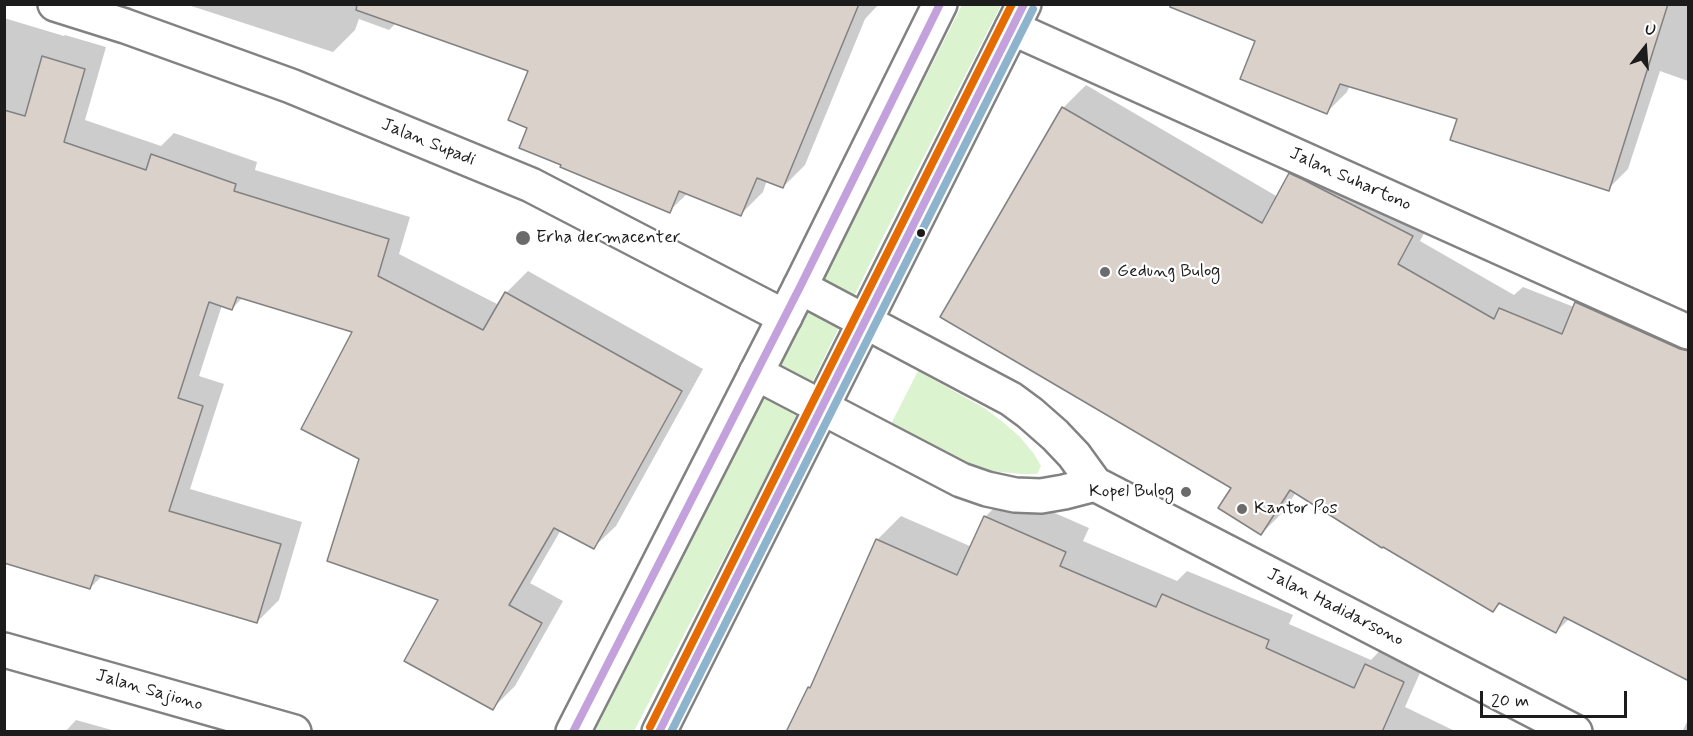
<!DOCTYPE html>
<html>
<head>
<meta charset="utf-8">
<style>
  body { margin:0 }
  #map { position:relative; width:1693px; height:736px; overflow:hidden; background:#fff; font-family:Mynerve,sans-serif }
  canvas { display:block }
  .frame { position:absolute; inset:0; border:6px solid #1c1c1c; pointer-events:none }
  .north { position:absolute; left:1615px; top:18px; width:60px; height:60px; -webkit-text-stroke:4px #fff; paint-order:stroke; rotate:17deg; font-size:16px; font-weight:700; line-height:24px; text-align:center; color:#1c1c1c }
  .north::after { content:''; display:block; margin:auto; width:21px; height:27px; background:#1c1c1c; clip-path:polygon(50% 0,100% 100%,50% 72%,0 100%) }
  .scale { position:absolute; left:1480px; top:691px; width:147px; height:27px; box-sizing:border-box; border:3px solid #1c1c1c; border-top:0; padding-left:8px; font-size:18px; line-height:21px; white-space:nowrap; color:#1c1c1c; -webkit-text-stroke:4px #fff; paint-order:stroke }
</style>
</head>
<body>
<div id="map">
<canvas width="1693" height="736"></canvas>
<div class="frame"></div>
<div class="north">U</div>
<div class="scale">20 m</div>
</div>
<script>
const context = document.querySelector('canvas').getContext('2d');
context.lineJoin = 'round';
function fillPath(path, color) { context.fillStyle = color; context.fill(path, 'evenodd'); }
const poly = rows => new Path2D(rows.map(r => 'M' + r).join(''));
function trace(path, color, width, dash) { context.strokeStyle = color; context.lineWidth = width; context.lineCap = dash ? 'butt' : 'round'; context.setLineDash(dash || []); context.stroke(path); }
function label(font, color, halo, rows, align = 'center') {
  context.font = font + ' Mynerve,sans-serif'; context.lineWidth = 4.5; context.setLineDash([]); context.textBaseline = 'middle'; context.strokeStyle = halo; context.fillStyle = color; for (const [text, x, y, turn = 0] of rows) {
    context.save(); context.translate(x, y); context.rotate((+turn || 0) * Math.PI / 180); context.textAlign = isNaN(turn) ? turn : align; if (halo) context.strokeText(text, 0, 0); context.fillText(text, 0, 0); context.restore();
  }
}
const green = poly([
  [962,5,1001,5,881,241,770,469,634,731,594,732],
  [918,371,984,408,1003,422,1020,437,1034,454,1041,466,1037,474,1022,474,980,470,958,462,890,426]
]);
const shadow = poly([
  [185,4,879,4,865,19,805,165,783,187,767,180,763,192,741,214,688,193,669,211,563,164,529,127,530,70,396,23,389,30,359,19,355,30,333,52],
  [1168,4,1688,4,1688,81,1660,71,1628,169,1608,189,1458,118,1350,85,1347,92,1327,112,1257,40],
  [4,18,64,36,65,35,106,47,85,120,161,146,174,133,257,162,255,170,410,217,399,254,499,305,506,293,528,271,703,369,616,526,594,547,561,530,530,583,563,601,515,686,493,708,440,599,361,458,354,331,243,297,232,309,222,305,199,376,224,384,190,489,302,522,279,600,257,622,102,576,90,588,4,354],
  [1086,85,1278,197,1291,174,1313,151,1435,213,1420,241,1514,295,1523,287,1574,307,1576,303,1599,280,1688,320,1688,680,1570,618,1556,632,1501,603,1493,610,1296,492,1284,511,1261,534,1233,487,1063,108],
  [1586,305,1688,351,1687,354,1586,308],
  [1009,493,1089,528,1083,541,1177,581,1187,571,1226,587,1293,615,1289,624,1371,660,1390,640,1427,657,1405,707,1457,732,788,732,827,654,877,540,901,516,972,547,985,517],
  [76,720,119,732,65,732],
  [1688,720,1688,732,1682,732]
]);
const building = poly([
  [357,4,859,4,783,188,757,178,741,216,679,191,670,213,560,167,561,165,519,148,527,128,508,120,528,71,356,10,357,4],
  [1170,4,1668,4,1609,191,1450,140,1457,119,1340,84,1327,114,1240,79,1255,41,1170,7,1170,4],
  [42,56,85,69,64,142,146,170,151,154,236,184,234,191,389,239,378,276,483,330,505,292,682,391,594,549,554,528,509,605,542,623,493,710,404,661,438,600,327,561,359,459,301,429,352,332,237,297,232,310,209,302,178,398,203,406,169,511,281,544,257,623,95,575,90,589,4,563,4,110,25,116,42,56],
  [1062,107,1262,223,1289,173,1304,180,1413,236,1398,264,1494,319,1499,308,1562,334,1575,302,1680,349,1689,351,1689,681,1564,617,1556,633,1499,603,1493,612,1383,547,1382,548,1290,490,1261,535,1218,508,1231,488,940,317,1062,107],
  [984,516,1066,552,1060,566,1156,607,1162,594,1201,611,1269,640,1266,648,1354,688,1365,664,1404,682,1382,732,786,732,808,687,810,688,876,539,957,575,984,516]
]);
const minor = poly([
  [55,4,125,26,291,86,531,185,785,317],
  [1012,28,1688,332],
  [800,287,1011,399,1030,413,1055,435,1074,455,1095,484,1575,732],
  [756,373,961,480,987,489,1015,495,1041,496,1064,492,1095,484],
  [4,650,294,732]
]);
const major = poly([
  [573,732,800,287,940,4],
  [659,732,1024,4]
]);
const bus1 = poly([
  [573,732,800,287,940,4],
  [659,732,1024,4]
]);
const bus2 = poly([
  [671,732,1033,9]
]);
const bus3 = poly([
  [650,727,1012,4]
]);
const markers = [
  [921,233,5,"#1c1c1c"],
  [523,238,8,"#6b6b6b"],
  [1105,272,6,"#6b6b6b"],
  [1186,492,6,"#6b6b6b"],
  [1242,509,6,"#6b6b6b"]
];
const streetNames = [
  ["Jalan Supadi",428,143,22],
  ["Jalan Suhartono",1350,180,24],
  ["Jalan Hadidarsono",1335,608,27],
  ["Jalan Sajiono",149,691,16]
];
const poiNames = [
  ["Erha dermacenter",536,238],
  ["Gedung Bulog",1117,272],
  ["Kopel Bulog",1174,492,"right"],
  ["Kantor Pos",1254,509]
];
fillPath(green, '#dbf3cf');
fillPath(shadow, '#0003');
fillPath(building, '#dad1cb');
trace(building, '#828282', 1.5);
trace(minor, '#828282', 38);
trace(major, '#828282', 38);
trace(minor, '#fff', 33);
trace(major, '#fff', 33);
trace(bus1, '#c3a1dd', 8);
trace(bus2, '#8db4cc', 8);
trace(bus3, '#e56a00', 8);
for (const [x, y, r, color] of markers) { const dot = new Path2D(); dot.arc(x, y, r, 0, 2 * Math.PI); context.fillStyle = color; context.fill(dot); trace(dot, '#fff', 2); }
label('18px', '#1c1c1c', '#fff', streetNames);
label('18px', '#1c1c1c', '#fff', poiNames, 'left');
</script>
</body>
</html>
